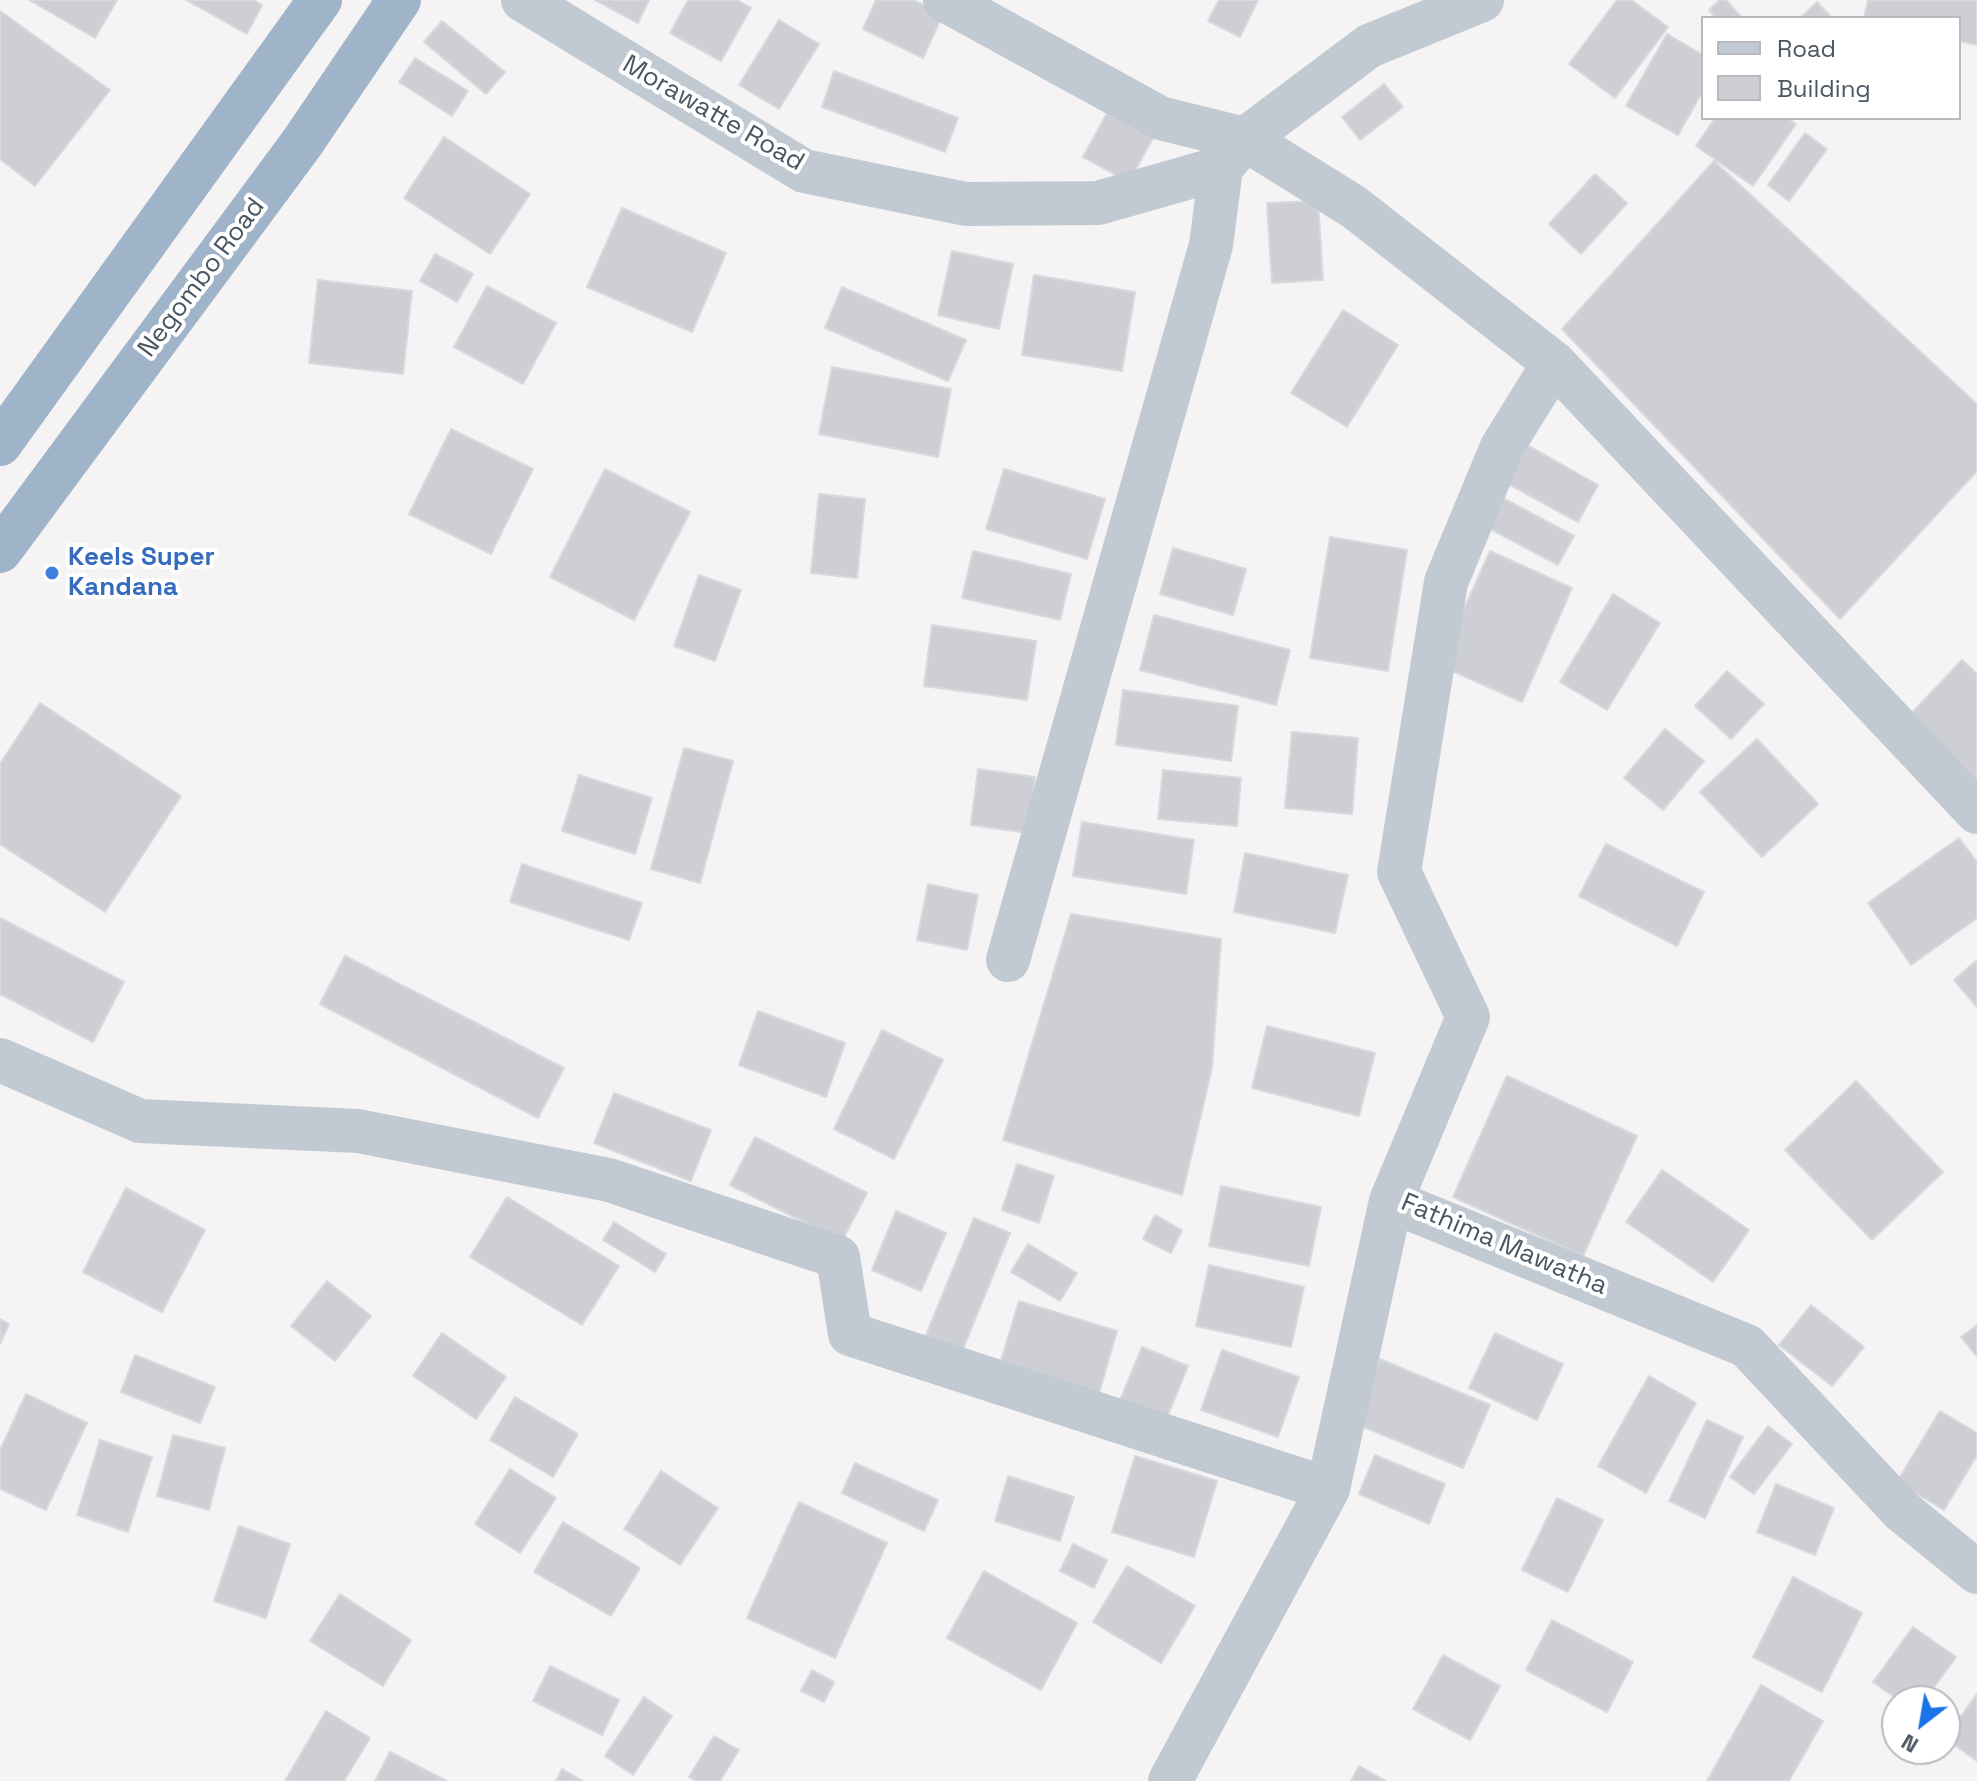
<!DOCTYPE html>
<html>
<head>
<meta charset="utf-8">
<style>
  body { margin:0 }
  #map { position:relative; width:1977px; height:1781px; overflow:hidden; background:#f5f3f3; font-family:"Space Grotesk",sans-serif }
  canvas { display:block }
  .legend { position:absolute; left:1701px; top:16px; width:260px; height:104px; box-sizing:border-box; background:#fff; border:2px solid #b7bbc0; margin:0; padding:10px 14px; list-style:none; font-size:24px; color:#4a5661 }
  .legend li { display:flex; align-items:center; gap:16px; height:40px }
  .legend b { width:40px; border:2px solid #b7bbc0 }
  .north { position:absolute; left:1881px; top:1685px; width:80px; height:80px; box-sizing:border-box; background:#fff; border:2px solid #b7bbc0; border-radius:50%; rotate:211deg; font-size:22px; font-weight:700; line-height:32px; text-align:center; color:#4a5661 }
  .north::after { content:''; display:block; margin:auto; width:28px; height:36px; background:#1a73e8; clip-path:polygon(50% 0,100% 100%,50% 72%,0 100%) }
</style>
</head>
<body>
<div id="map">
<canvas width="1977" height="1781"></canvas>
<ul class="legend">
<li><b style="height:10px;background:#c1cad2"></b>Road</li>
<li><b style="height:22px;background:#cdcfd5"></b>Building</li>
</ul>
<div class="north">N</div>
</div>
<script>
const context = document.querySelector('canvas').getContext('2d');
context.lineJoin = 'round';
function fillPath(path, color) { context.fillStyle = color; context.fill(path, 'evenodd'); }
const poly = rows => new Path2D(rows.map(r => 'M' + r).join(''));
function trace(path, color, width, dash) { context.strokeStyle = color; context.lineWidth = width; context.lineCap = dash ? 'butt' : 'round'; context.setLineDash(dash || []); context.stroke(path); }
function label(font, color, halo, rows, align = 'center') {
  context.font = font + ' "Space Grotesk",sans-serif'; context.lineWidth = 8; context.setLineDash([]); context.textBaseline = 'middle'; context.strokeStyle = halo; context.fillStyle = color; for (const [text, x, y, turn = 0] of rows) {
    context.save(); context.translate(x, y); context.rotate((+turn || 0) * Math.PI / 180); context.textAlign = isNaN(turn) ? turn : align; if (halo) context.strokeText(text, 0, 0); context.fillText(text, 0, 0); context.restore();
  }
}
const building = poly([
  [29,0,117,0,95,38,29,0],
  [186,0,253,0,262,5,247,34,186,0],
  [595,0,649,0,638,23,595,0],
  [688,0,737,0,751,8,721,61,670,33,688,0],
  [876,0,913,0,943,14,923,58,863,29,876,0],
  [1219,0,1258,0,1240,37,1208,21,1219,0],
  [1617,0,1631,0,1668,27,1615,98,1569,64,1617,0],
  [1720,0,1726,0,1742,18,1716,18,1709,10,1720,0],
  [1868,0,1977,0,1977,45,1959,41,1959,18,1864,18,1868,0],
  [1817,2,1832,18,1800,18,1817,2],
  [0,11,110,90,35,186,0,159,0,11],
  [779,20,819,44,779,109,739,85,779,20],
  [442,21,505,72,486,94,424,42,442,21],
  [1667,34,1703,55,1703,91,1678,135,1626,106,1667,34],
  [415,58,468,91,452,116,399,82,415,58],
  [834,71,958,118,945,152,822,107,834,71],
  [1384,84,1403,107,1360,140,1342,117,1384,84],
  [1107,113,1153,138,1129,182,1083,157,1107,113],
  [1715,118,1787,118,1796,124,1753,186,1696,146,1715,118],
  [1805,133,1827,149,1789,201,1768,185,1805,133],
  [444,137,530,194,490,254,404,198,444,137],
  [1714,161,1977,404,1977,471,1840,619,1562,329,1714,161],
  [1595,174,1627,203,1581,254,1549,224,1595,174],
  [1318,201,1323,280,1272,283,1267,203,1318,201],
  [622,208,726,253,692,332,587,287,622,208],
  [952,251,1013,264,999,329,938,315,952,251],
  [435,254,473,274,457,302,420,281,435,254],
  [1034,275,1135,292,1122,371,1022,355,1034,275],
  [318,280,412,291,403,374,309,363,318,280],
  [487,286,556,323,523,384,454,347,487,286],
  [842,287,966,340,948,381,825,328,842,287],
  [1343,310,1398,345,1347,427,1291,393,1343,310],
  [832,367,951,389,938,457,819,434,832,367],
  [451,429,533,469,491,554,409,514,451,429],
  [1522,442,1598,485,1578,522,1501,480,1522,442],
  [605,469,690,512,634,620,550,577,605,469],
  [1004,469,1105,499,1087,559,986,529,1004,469],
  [819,494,865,499,857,578,811,573,819,494],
  [1501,497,1574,536,1558,565,1485,526,1501,497],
  [1330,537,1407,550,1388,671,1310,658,1330,537],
  [1173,548,1246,569,1233,615,1160,594,1173,548],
  [973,551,1071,574,1060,620,962,598,973,551],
  [1490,551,1572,588,1522,702,1439,665,1490,551],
  [699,575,741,590,715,661,674,646,699,575],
  [1613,594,1660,623,1607,710,1560,682,1613,594],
  [1154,615,1290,650,1276,705,1140,670,1154,615],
  [932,625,1036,641,1027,700,924,686,932,625],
  [1962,660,1977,674,1977,783,1907,718,1962,660],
  [1727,671,1764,704,1731,739,1695,706,1727,671],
  [1123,690,1238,706,1231,761,1116,745,1123,690],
  [40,703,181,796,105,912,0,844,0,764,40,703],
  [1665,729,1704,761,1663,810,1624,778,1665,729],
  [1292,732,1358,738,1352,814,1285,808,1292,732],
  [1757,739,1818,804,1762,857,1700,792,1757,739],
  [684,748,733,761,700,883,651,869,684,748],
  [978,769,1035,777,1028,833,971,825,978,769],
  [1163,770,1241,778,1237,826,1158,819,1163,770],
  [579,775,652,798,635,854,562,831,579,775],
  [1082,822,1194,840,1186,894,1073,876,1082,822],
  [1959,838,1977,862,1977,918,1911,965,1868,903,1959,838],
  [1606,844,1704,892,1677,946,1579,896,1606,844],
  [1245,853,1348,875,1335,933,1234,912,1245,853],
  [522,864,642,903,629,940,510,902,522,864],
  [928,884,978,895,967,950,917,940,928,884],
  [1071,914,1221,939,1212,1068,1182,1195,1003,1140,1071,914],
  [0,918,124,982,93,1042,0,994,0,918],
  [345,956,564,1068,538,1118,320,1004,345,956],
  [1977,960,1977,1007,1954,980,1977,960],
  [758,1011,845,1043,826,1097,739,1065,758,1011],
  [1267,1026,1375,1053,1359,1116,1252,1088,1267,1026],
  [882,1030,943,1060,894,1159,834,1129,882,1030],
  [1507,1076,1637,1136,1583,1256,1453,1197,1507,1076],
  [1856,1081,1943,1172,1872,1240,1785,1150,1856,1081],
  [614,1093,711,1130,691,1181,594,1143,614,1093],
  [755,1137,867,1193,842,1241,730,1185,755,1137],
  [1017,1164,1054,1176,1039,1223,1002,1210,1017,1164],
  [1662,1170,1749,1230,1713,1282,1626,1222,1662,1170],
  [1221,1186,1321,1207,1309,1266,1209,1246,1221,1186],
  [126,1188,205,1230,162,1312,83,1272,126,1188],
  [507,1197,619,1266,582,1325,470,1257,507,1197],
  [896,1211,946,1233,921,1291,872,1270,896,1211],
  [1155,1215,1182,1230,1171,1253,1143,1239,1155,1215],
  [974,1218,1010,1233,961,1354,924,1340,974,1218],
  [614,1222,666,1254,655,1272,603,1240,614,1222],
  [1028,1244,1077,1273,1060,1301,1011,1272,1028,1244],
  [1209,1265,1304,1287,1291,1347,1196,1326,1209,1265],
  [327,1281,371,1316,335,1361,291,1326,327,1281],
  [1019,1301,1117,1331,1096,1404,997,1374,1019,1301],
  [1811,1305,1864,1347,1832,1386,1779,1345,1811,1305],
  [0,1319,9,1324,0,1344,0,1319],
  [1977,1325,1977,1357,1961,1337,1977,1325],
  [442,1333,506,1377,476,1419,413,1376,442,1333],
  [1495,1333,1563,1364,1537,1420,1469,1388,1495,1333],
  [1142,1347,1188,1366,1165,1422,1119,1403,1142,1347],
  [1222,1350,1299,1377,1278,1437,1201,1410,1222,1350],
  [135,1355,215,1387,200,1423,121,1392,135,1355],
  [1380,1359,1490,1405,1463,1468,1354,1423,1380,1359],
  [1649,1376,1696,1403,1646,1493,1598,1466,1649,1376],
  [26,1394,87,1423,46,1510,0,1489,0,1450,26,1394],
  [515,1397,578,1434,553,1477,490,1440,515,1397],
  [1940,1411,1977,1433,1977,1455,1944,1510,1897,1482,1940,1411],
  [1707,1420,1743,1437,1705,1518,1669,1501,1707,1420],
  [1768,1426,1792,1444,1754,1494,1730,1477,1768,1426],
  [173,1435,225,1448,209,1510,157,1496,173,1435],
  [100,1440,152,1457,128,1532,77,1515,100,1440],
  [1375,1455,1445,1484,1429,1524,1359,1494,1375,1455],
  [1135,1456,1217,1481,1194,1557,1112,1532,1135,1456],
  [855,1463,938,1500,924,1531,842,1493,855,1463],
  [510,1469,556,1498,520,1553,475,1524,510,1469],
  [661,1471,718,1508,680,1565,624,1529,661,1471],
  [1008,1476,1074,1497,1060,1541,995,1521,1008,1476],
  [1776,1484,1834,1508,1815,1555,1757,1532,1776,1484],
  [1557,1498,1603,1520,1568,1592,1522,1570,1557,1498],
  [799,1502,887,1543,835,1658,747,1618,799,1502],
  [563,1522,640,1568,611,1616,534,1572,563,1522],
  [239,1526,290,1544,266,1618,214,1601,239,1526],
  [1073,1544,1107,1560,1094,1588,1060,1571,1073,1544],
  [1127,1566,1195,1606,1161,1663,1093,1622,1127,1566],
  [984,1571,1077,1623,1041,1690,947,1638,984,1571],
  [1793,1577,1862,1613,1822,1692,1753,1657,1793,1577],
  [340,1594,411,1640,383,1686,310,1641,340,1594],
  [1552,1620,1633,1662,1607,1712,1526,1670,1552,1620],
  [1913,1627,1956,1657,1924,1701,1900,1701,1873,1682,1913,1627],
  [1443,1655,1500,1686,1470,1740,1413,1709,1443,1655],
  [550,1666,619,1700,602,1735,533,1701,550,1666],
  [812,1670,834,1682,824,1702,801,1691,812,1670],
  [1761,1685,1823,1721,1789,1781,1707,1781,1761,1685],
  [1977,1694,1977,1761,1945,1738,1977,1694],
  [644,1697,672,1716,633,1775,605,1756,644,1697],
  [326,1711,370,1738,344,1781,285,1781,326,1711],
  [714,1736,739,1750,720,1781,696,1781,689,1777,714,1736],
  [390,1752,447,1781,375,1781,390,1752],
  [1359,1766,1386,1781,1351,1781,1359,1766],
  [562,1769,583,1781,556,1781,562,1769]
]);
const minor = poly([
  [523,0,804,171,966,204,1098,203,1221,168,1245,139,1369,46,1482,0],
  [945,0,1160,118,1245,139,1354,207,1554,363,1977,812],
  [1554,363,1502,447,1446,582,1399,872,1468,1017,1391,1201,1747,1346,1902,1511,1977,1572],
  [1008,960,1211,245,1221,168],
  [0,1060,140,1121,358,1131,609,1180,838,1257,850,1334,1328,1489],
  [1170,1781,1328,1489,1391,1201]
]);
const trunk = poly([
  [0,444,320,0],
  [0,551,302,143,399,0]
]);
const markers = [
  [52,573,8,"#3f7fe0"]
];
const streetNames = [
  ["Morawatte Road",713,114,30],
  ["Negombo Road",202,278,-53],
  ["Fathima Mawatha",1504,1245,23]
];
const shopNames = [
  ["Keels Super",68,558],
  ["Kandana",68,588]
];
fillPath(building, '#cdcfd5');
trace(building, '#d7d9de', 2);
trace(minor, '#c1cad2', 44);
trace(trunk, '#9fb4c9', 44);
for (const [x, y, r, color] of markers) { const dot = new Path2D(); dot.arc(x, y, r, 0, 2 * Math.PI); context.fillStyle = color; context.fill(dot); trace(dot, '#fff', 3); }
label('26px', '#4a5661', '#fff', streetNames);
label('bold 26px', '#366cbe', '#fff', shopNames, 'left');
</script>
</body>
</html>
